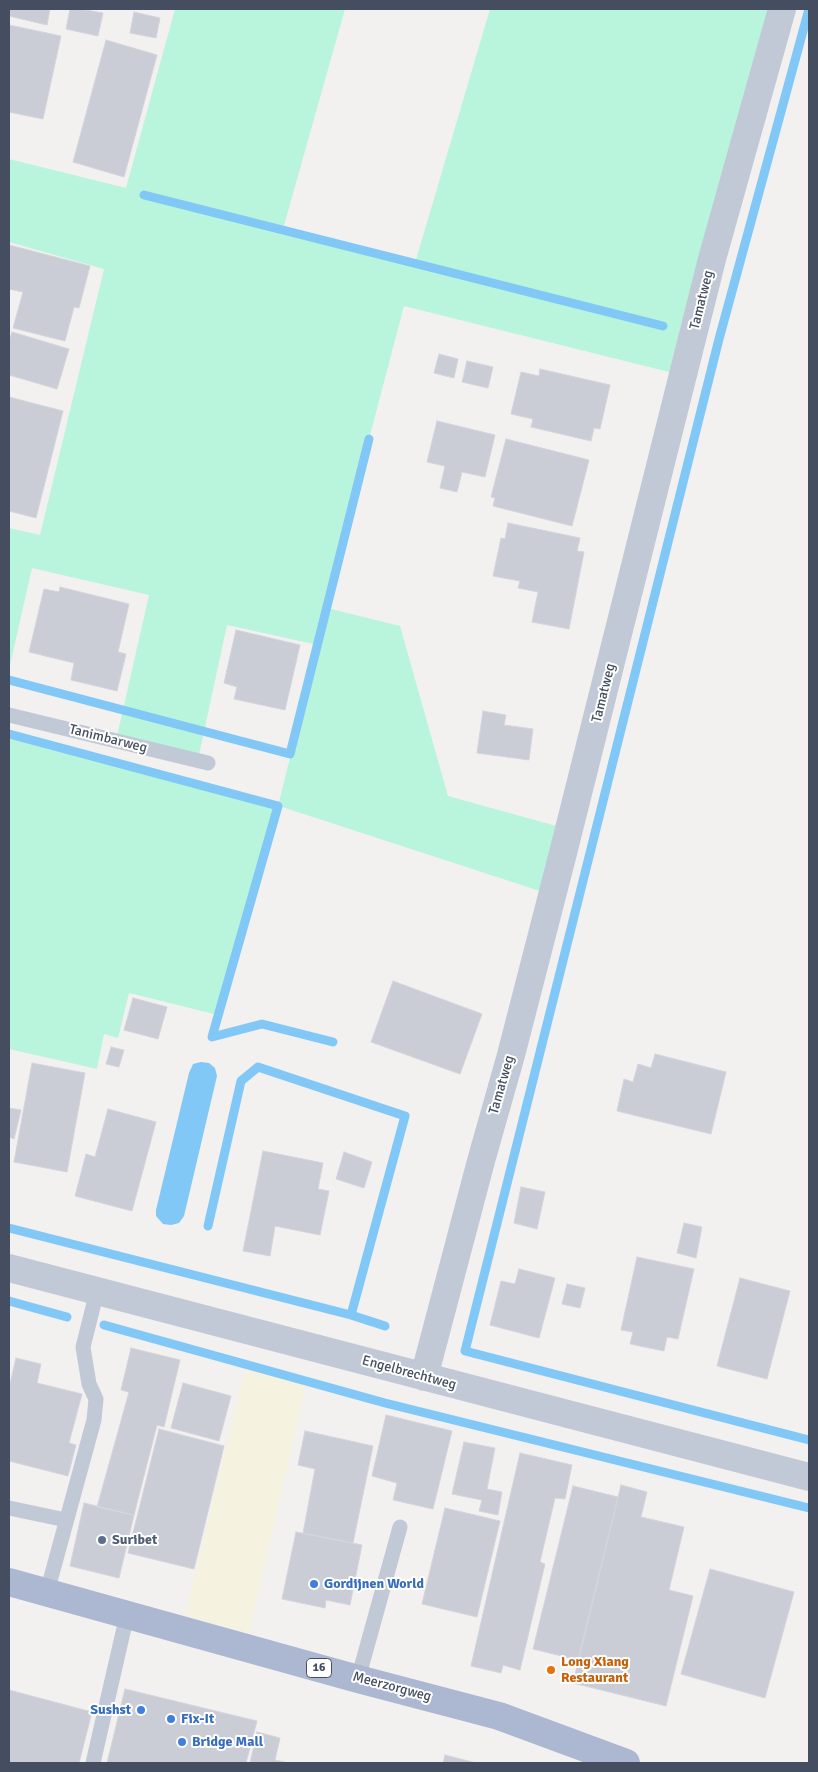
<!DOCTYPE html>
<html>
<head>
<meta charset="utf-8">
<style>
  body { margin:0 }
  #map { position:relative; width:818px; height:1772px; overflow:hidden; background:#f3f0f0; font-family:Signika,sans-serif }
  canvas { display:block }
  .frame { position:absolute; inset:0; border:10px solid #454e60; pointer-events:none }
</style>
</head>
<body>
<div id="map">
<canvas width="818" height="1772"></canvas>
<div class="frame"></div>
</div>
<script>
const context = document.querySelector('canvas').getContext('2d');
context.lineJoin = 'round';
function fillPath(path, color) { context.fillStyle = color; context.fill(path, 'evenodd'); }
const poly = rows => new Path2D(rows.map(r => 'M' + r).join(''));
function trace(path, color, width, dash) { context.strokeStyle = color; context.lineWidth = width; context.lineCap = dash ? 'butt' : 'round'; context.setLineDash(dash || []); context.stroke(path); }
function label(font, color, halo, rows, align = 'center') {
  context.font = font + ' Signika,sans-serif'; context.lineWidth = 4; context.setLineDash([]); context.textBaseline = 'middle'; context.strokeStyle = halo; context.fillStyle = color; for (const [text, x, y, turn = 0] of rows) {
    context.save(); context.translate(x, y); context.rotate((+turn || 0) * Math.PI / 180); context.textAlign = isNaN(turn) ? turn : align; if (halo) context.strokeText(text, 0, 0); context.fillText(text, 0, 0); context.restore();
  }
}
const green = poly([
  [175,9,345,9,283,229,415,263,490,9,774,9,673,373,404,306,369,439,327,608,400,626,448,796,560,827,543,892,279,806,218,1015,129,993,118,1038,104,1034,97,1069,9,1049,9,734,278,806,318,645,227,625,199,755,117,736,149,595,32,568,9,670,9,528,40,535,104,269,9,242,9,159,126,188]
]);
const sand = poly([
  [246,1365,307,1381,249,1632,185,1616]
]);
const water = poly([
  [201,1062,209,1063,215,1068,217,1076,184,1216,179,1223,171,1225,163,1224,156,1216,156,1210,189,1073,193,1064]
]);
const stream = poly([
  [809,9,719,339,465,1351,809,1440],
  [144,195,663,326],
  [9,680,290,754,369,439],
  [9,734,278,806,212,1037,262,1024,333,1042],
  [208,1226,241,1081,258,1067,405,1116,351,1315],
  [9,1228,351,1315,385,1326],
  [9,1301,67,1317],
  [104,1325,385,1403,809,1508]
]);
const building = poly([
  [9,9,50,9,47,25,9,16,9,9],
  [70,9,80,9,103,13,98,36,66,29,70,9],
  [134,12,160,18,156,38,130,33,134,12],
  [9,25,61,36,43,119,9,112,9,25],
  [106,40,157,55,124,177,73,162,106,40],
  [9,245,90,266,79,308,74,307,65,341,13,328,23,292,9,289,9,245],
  [12,332,69,349,57,389,9,375,9,341,12,332],
  [439,354,458,359,454,378,434,373,439,354],
  [467,361,493,367,488,388,462,382,467,361],
  [540,369,610,385,600,429,594,428,591,441,531,427,533,419,511,414,521,372,539,376,540,369],
  [9,397,63,411,36,518,9,511,9,397],
  [437,421,495,435,485,477,462,472,457,492,440,488,445,466,427,462,437,421],
  [506,439,589,460,572,526,493,506,495,498,491,497,506,439],
  [508,523,580,538,577,551,584,552,569,629,532,622,538,592,518,588,520,581,493,576,501,538,505,539,508,523],
  [60,587,129,604,118,652,126,654,117,691,71,680,74,663,29,652,44,589,59,592,60,587],
  [236,630,300,645,285,710,234,699,237,687,224,683,236,630],
  [483,711,506,715,504,725,533,729,529,760,477,753,483,711],
  [393,981,482,1014,460,1074,371,1042,393,981],
  [133,998,167,1007,158,1039,124,1030,133,998],
  [111,1047,124,1050,119,1067,106,1064,111,1047],
  [655,1054,726,1072,711,1134,617,1111,624,1079,633,1082,638,1064,651,1068,655,1054],
  [32,1063,85,1073,67,1172,14,1162,32,1063],
  [9,1108,21,1110,14,1139,9,1137,9,1108],
  [108,1109,156,1122,132,1211,75,1196,86,1154,95,1157,108,1109],
  [263,1151,323,1163,318,1189,329,1191,320,1235,275,1226,270,1256,243,1251,263,1151],
  [344,1152,372,1162,364,1188,336,1179,344,1152],
  [521,1187,545,1192,537,1229,514,1223,521,1187],
  [684,1223,702,1227,696,1258,677,1253,684,1223],
  [637,1257,694,1269,678,1339,667,1337,664,1351,630,1344,633,1332,621,1330,637,1257],
  [519,1269,555,1278,539,1338,490,1325,501,1281,515,1284,519,1269],
  [740,1278,790,1291,767,1379,717,1366,740,1278],
  [567,1284,585,1288,580,1308,562,1304,567,1284],
  [131,1348,180,1360,164,1427,157,1425,134,1515,97,1507,129,1392,121,1390,131,1348],
  [16,1358,41,1364,37,1383,82,1394,69,1443,76,1445,68,1476,9,1461,9,1388,16,1358],
  [183,1383,231,1396,219,1441,171,1428,183,1383],
  [386,1415,452,1431,433,1509,393,1500,397,1483,372,1476,386,1415],
  [159,1429,224,1446,194,1569,128,1553,159,1429],
  [305,1431,373,1446,353,1543,303,1533,315,1469,298,1465,305,1431],
  [464,1442,495,1448,487,1489,502,1492,498,1515,479,1511,482,1500,452,1494,464,1442],
  [520,1453,572,1465,565,1499,555,1498,540,1562,545,1564,520,1670,503,1665,501,1673,471,1666,520,1453],
  [621,1485,647,1492,641,1517,684,1527,669,1590,693,1596,666,1706,573,1683,621,1485],
  [573,1486,618,1497,578,1660,533,1649,573,1486],
  [84,1503,134,1515,119,1578,70,1566,84,1503],
  [445,1508,500,1521,477,1617,422,1604,445,1508],
  [296,1532,362,1545,350,1605,326,1600,325,1608,282,1599,296,1532],
  [710,1569,794,1592,765,1698,681,1674,710,1569],
  [125,1689,257,1721,246,1763,107,1763,125,1689],
  [9,1690,92,1712,79,1763,9,1763,9,1690],
  [257,1732,280,1738,275,1760,289,1763,250,1763,257,1732],
  [445,1755,476,1763,443,1763,445,1755]
]);
const lane = poly([
  [9,715,208,763],
  [9,1508,66,1520],
  [47,1592,94,1420,96,1399,89,1384,83,1347,97,1291],
  [358,1679,400,1527],
  [93,1763,127,1615]
]);
const street = poly([
  [9,1268,809,1477],
  [424,1377,481,1161,511,1055,563,853,712,259,782,9]
]);
const primary = poly([
  [9,1582,358,1679,499,1716,626,1763]
]);
const markers = [
  [102,1540,5,"#5c6f8a"],
  [314,1584,5,"#3f7fe0"],
  [551,1670,5,"#e8710a"],
  [141,1710,5,"#3f7fe0"],
  [171,1719,5,"#3f7fe0"],
  [182,1742,5,"#3f7fe0"]
];
const shields = [
  [319,1668,25]
];
const shieldNames = [
  ["16",319,1668]
];
const streetNames = [
  ["Tamatweg",702,300,-76],
  ["Tamatweg",604,693,-76],
  ["Tanimbarweg",108,739,14],
  ["Tamatweg",502,1085,-74],
  ["Engelbrechtweg",409,1373,15],
  ["Meerzorgweg",392,1687,15]
];
const serviceNames = [
  ["Suribet",112,1540]
];
const shopNames = [
  ["Gordijnen World",324,1584],
  ["Sushst",131,1710,"right"],
  ["Fix-It",181,1719],
  ["Bridge Mall",192,1742]
];
const foodNames = [
  ["Long Xiang",561,1662],
  ["Restaurant",561,1678]
];
fillPath(green, '#b9f5dc');
fillPath(sand, '#f5f2df');
fillPath(water, '#81c8f7');
trace(stream, '#81c8f7', 9);
fillPath(building, '#cbcdd6');
trace(building, '#d3d4dc', 1);
trace(lane, '#c2c9d6', 15);
trace(street, '#c2c9d6', 28);
trace(primary, '#acb8d2', 28);
for (const [x, y, r, color] of markers) { const dot = new Path2D(); dot.arc(x, y, r, 0, 2 * Math.PI); context.fillStyle = color; context.fill(dot); trace(dot, '#fff', 2); }
for (const [x, y, w] of shields) { const box = new Path2D(); box.roundRect(x - w / 2, y - 9.5, w, 19, 4); context.fillStyle = '#fff'; context.fill(box); trace(box, '#454e60', 1); }
label('bold 12px', '#454e60', null, shieldNames);
label('14px', '#454e60', '#fff', streetNames);
label('bold 14px', '#4e5e75', '#fff', serviceNames, 'left');
label('bold 14px', '#366cbe', '#fff', shopNames, 'left');
label('bold 14px', '#c56008', '#fff', foodNames, 'left');
</script>
</body>
</html>
